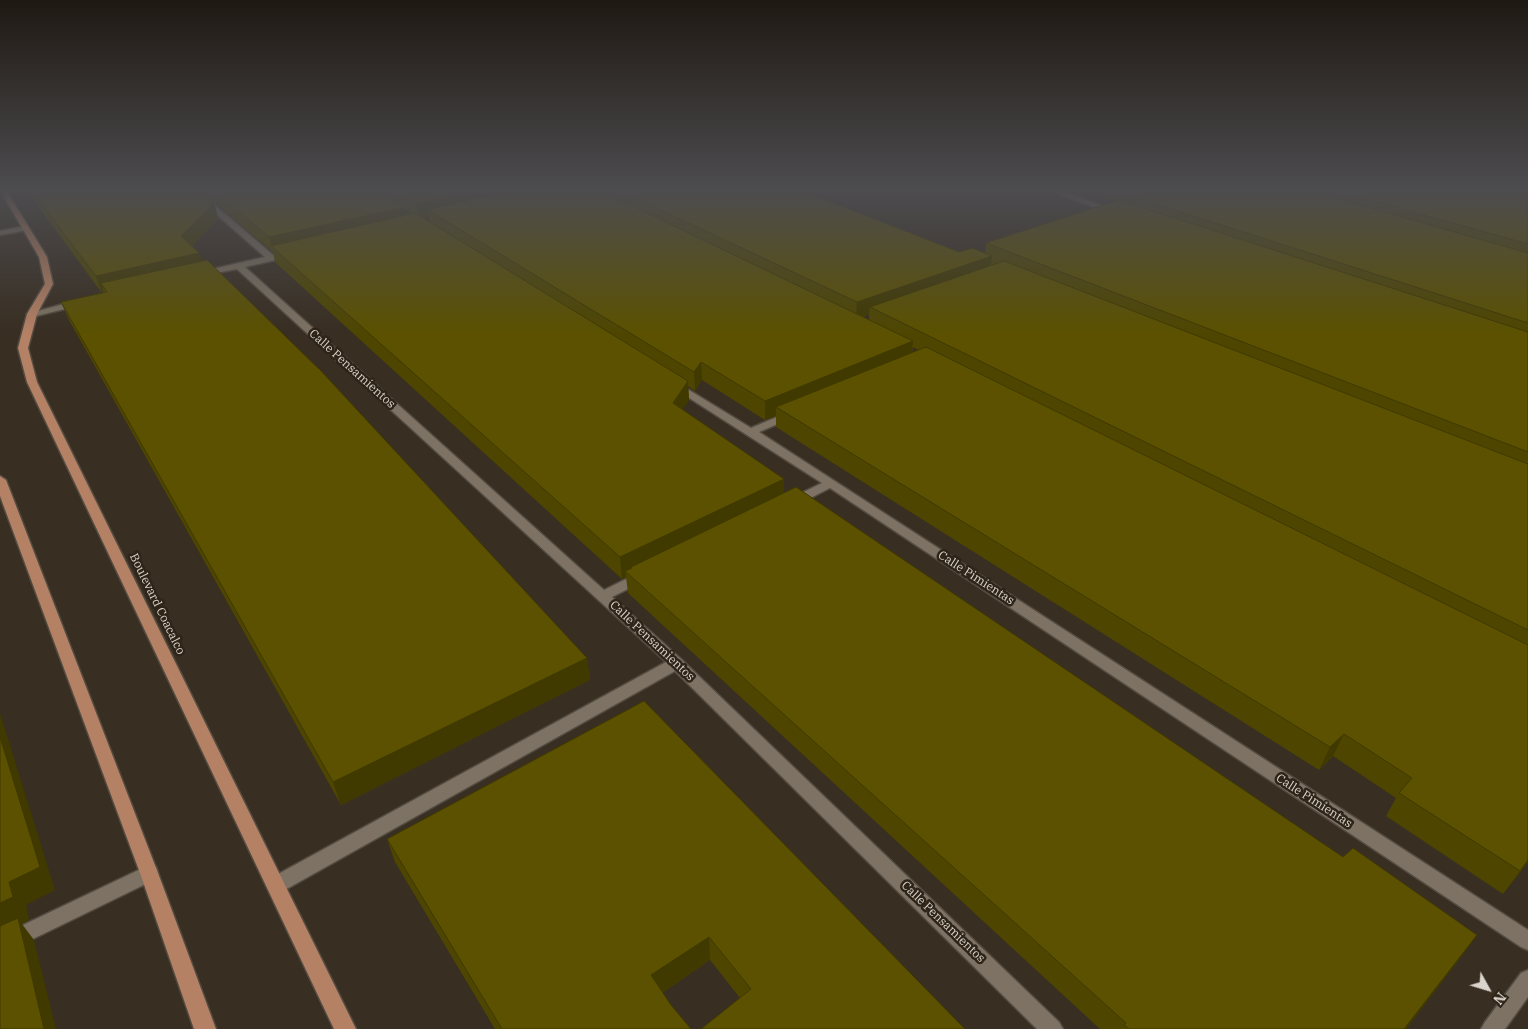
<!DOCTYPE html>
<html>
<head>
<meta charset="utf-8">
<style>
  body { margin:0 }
  #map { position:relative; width:1528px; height:1029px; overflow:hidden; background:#382e22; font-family:"IBM Plex Serif",serif }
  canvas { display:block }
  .north { position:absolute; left:1463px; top:964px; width:50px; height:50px; -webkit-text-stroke:4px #2e2518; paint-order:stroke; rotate:129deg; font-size:14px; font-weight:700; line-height:20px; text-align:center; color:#dad4cc }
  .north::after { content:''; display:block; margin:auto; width:18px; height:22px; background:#dad4cc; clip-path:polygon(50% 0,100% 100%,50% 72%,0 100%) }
</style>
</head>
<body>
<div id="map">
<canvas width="1528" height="1029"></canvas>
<div class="north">N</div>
</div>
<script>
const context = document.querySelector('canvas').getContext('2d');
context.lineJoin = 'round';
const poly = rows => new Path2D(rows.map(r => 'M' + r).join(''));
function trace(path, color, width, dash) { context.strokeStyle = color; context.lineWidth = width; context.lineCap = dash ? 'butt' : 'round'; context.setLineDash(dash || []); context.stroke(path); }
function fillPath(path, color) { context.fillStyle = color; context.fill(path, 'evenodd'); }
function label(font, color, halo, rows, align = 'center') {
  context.font = font + ' "IBM Plex Serif",serif'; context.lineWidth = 5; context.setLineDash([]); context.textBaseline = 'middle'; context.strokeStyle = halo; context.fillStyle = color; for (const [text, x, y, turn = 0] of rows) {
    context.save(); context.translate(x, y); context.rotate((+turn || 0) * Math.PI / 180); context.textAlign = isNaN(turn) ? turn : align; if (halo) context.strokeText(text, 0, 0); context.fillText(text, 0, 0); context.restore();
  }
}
const minor = poly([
  [189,190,197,190,273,255,293,252,293,256,245,267,604,590,636,574,646,574,648,577,646,580,612,597,681,659,1059,1022,1063,1029,1037,1029,675,671,283,891,276,893,269,891,267,885,269,879,666,662,237,269,200,276,200,272,265,257,189,190],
  [1048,190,1059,190,1119,212,1112,214,1048,190],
  [25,226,29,228,28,230,0,235,0,231,25,226],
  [78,300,82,303,81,305,32,317,27,314,78,300],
  [676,382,751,428,786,413,794,413,795,415,794,417,759,432,1528,930,1528,950,1521,947,830,488,797,505,789,505,787,502,789,499,822,483,672,387,671,385,676,382],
  [149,865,156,867,158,873,156,879,0,955,0,936,149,865],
  [1528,970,1528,997,1505,1029,1481,1029,1485,1022,1521,973,1528,970]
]);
const major = poly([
  [0,190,6,190,47,257,53,284,37,314,28,348,37,382,356,1029,334,1029,27,382,18,348,27,314,45,284,39,257,0,190],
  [0,476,6,480,158,873,216,1029,194,1029,140,873,0,496,0,476]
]);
const wall = poly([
  [26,190,199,190,214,203,218,218,192,246,199,253,202,261,587,658,590,680,341,805,69,320,61,302,102,293],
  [200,190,800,190,959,252,985,253,986,243,1116,201,1082,190,1528,190,1528,862,1503,894,1386,816,1396,798,1333,756,1319,770,776,427,776,416,765,420,702,380,695,391,688,386,689,400,682,410,784,479,784,493,1343,857,1477,935,1460,958,1406,1029,1100,1029,628,593,626,577,622,579,275,262,273,252],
  [406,210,411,213,407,214],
  [429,217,430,222,424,218],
  [869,314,869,320,863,317],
  [913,347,919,350,912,352],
  [644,701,965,1029,740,998,710,960,662,993,671,1005,691,1029,495,1029,395,862,387,839]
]);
const shadedWall = poly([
  [477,190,542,190,428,210,429,217,420,219,417,204],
  [214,203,218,218,187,251,181,236],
  [405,207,408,222,272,246,269,237],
  [199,253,205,269,101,283,104,293,102,293,96,276],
  [992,256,990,272,870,307,869,314,856,319,857,302],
  [913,341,911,359,776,407,776,416,765,420,765,401],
  [701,362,702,380,695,391,694,372],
  [688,381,689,400,674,423,673,403],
  [784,479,784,500,632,568,631,567,631,574,625,571,626,577,622,579,620,557],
  [587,658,590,680,341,805,333,782],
  [0,713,55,890,26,905,29,920,22,924,34,940,56,1029,44,1029,0,934,0,903,9,882,0,737],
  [1344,734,1333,756,1319,770,1330,747],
  [1528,860,1528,862,1503,894,1520,871],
  [1477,935,1460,958,1406,1029,1404,1029],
  [709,937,710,960,654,998,651,975]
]);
const building = poly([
  [31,190,199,190,214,203,181,236,199,253,96,276,31,190],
  [213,190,379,190,405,207,269,237,213,190],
  [395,190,477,190,417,204,395,190],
  [510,190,599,190,913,341,765,401,701,362,694,372,428,210,510,190],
  [618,190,800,190,959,252,972,248,992,256,857,302,618,190],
  [1131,190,1308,190,1528,253,1528,323,1131,196,1140,193,1131,190],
  [1335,190,1516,190,1528,193,1528,244,1335,190],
  [1119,200,1528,332,1528,452,986,243,1119,200],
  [415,213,688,381,673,403,784,479,620,557,271,246,415,213],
  [207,260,322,372,587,658,333,782,61,302,107,292,101,283,207,260],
  [1004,261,1528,464,1528,630,870,307,1004,261],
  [926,347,1528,645,1528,860,1520,871,1399,793,1412,778,1344,734,1330,747,776,407,926,347],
  [796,487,1343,857,1353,848,1477,935,1404,1029,1129,1029,1124,1025,1126,1023,625,571,632,568,631,567,796,487],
  [644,701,965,1029,701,1029,751,989,709,937,651,975,671,1005,691,1029,502,1029,387,839,644,701],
  [0,737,40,867,9,882,13,897,0,903,0,737],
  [18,918,44,1029,0,1029,0,926,18,918]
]);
const streetNames = [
  ["Calle Pensamientos",352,369,42],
  ["Calle Pimientas",976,578,33],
  ["Boulevard Coacalco",157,604,64],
  ["Calle Pensamientos",652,641,43],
  ["Calle Pimientas",1314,801,33],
  ["Calle Pensamientos",943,922,44]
];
trace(minor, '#534b41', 3);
trace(major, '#534b41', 3);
fillPath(minor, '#7d7263');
fillPath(major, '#b58164');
fillPath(wall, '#4e4600');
fillPath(shadedWall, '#403900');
fillPath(building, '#5b5100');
trace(building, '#403900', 1);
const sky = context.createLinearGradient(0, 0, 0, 334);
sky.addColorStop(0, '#1f1913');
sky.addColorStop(0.57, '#4d4c4f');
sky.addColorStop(1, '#4d4c4f00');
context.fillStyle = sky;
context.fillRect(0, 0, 1528, 334);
label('12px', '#dad4cc', '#2e2518', streetNames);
</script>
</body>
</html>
